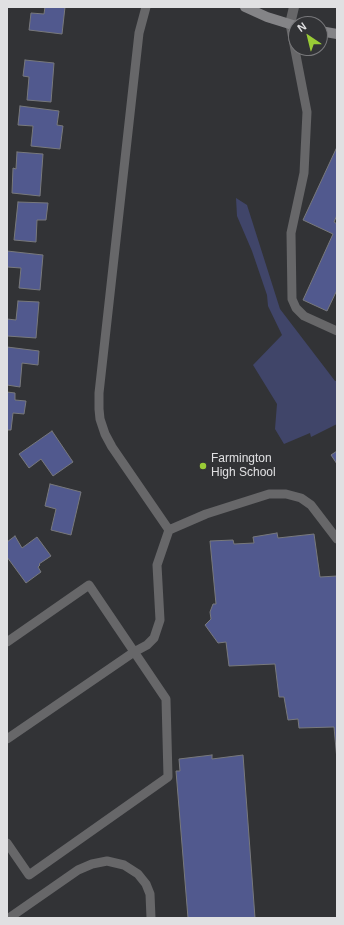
<!DOCTYPE html>
<html>
<head>
<meta charset="utf-8">
<style>
  body { margin:0 }
  #map { position:relative; width:344px; height:925px; overflow:hidden; background:#323336; font-family:Helvetica,sans-serif }
  canvas { display:block }
  .frame { position:absolute; inset:0; border:8px solid #e0e0e2; pointer-events:none }
  .north { position:absolute; left:288px; top:16px; width:40px; height:40px; box-sizing:border-box; background:#323336; border:1px solid #78787b; border-radius:50%; rotate:325deg; font-size:11px; font-weight:700; line-height:16px; text-align:center; color:#e0e0e2 }
  .north::after { content:''; display:block; margin:auto; width:14px; height:18px; background:#99cb36; clip-path:polygon(50% 0,100% 100%,50% 72%,0 100%) }
</style>
</head>
<body>
<div id="map">
<canvas width="344" height="925"></canvas>
<div class="frame"></div>
<div class="north">N</div>
</div>
<script>
const context = document.querySelector('canvas').getContext('2d');
context.lineJoin = 'round';
function fillPath(path, color) { context.fillStyle = color; context.fill(path, 'evenodd'); }
const poly = rows => new Path2D(rows.map(r => 'M' + r).join(''));
function trace(path, color, width, dash) { context.strokeStyle = color; context.lineWidth = width; context.lineCap = dash ? 'butt' : 'round'; context.setLineDash(dash || []); context.stroke(path); }
function label(font, color, halo, rows, align = 'center') {
  context.font = font + ' Helvetica,sans-serif'; context.lineWidth = 3; context.setLineDash([]); context.textBaseline = 'middle'; context.strokeStyle = halo; context.fillStyle = color; for (const [text, x, y, turn = 0] of rows) {
    context.save(); context.translate(x, y); context.rotate((+turn || 0) * Math.PI / 180); context.textAlign = isNaN(turn) ? turn : align; if (halo) context.strokeText(text, 0, 0); context.fillText(text, 0, 0); context.restore();
  }
}
const green = poly([
  [236,198,247,205,280,309,335,381,337,381,337,424,311,437,310,433,284,444,275,429,277,404,253,365,282,335,268,306,267,295,252,251,237,216]
]);
const building = poly([
  [45,7,65,7,62,34,29,30,31,13,44,14,45,7],
  [25,60,54,63,51,102,27,100,29,77,23,76,25,60],
  [20,106,59,111,57,125,63,126,60,149,31,146,33,126,18,125,20,106],
  [337,147,337,215,334,222,337,224,337,290,327,311,303,300,333,234,303,220,337,147],
  [17,152,43,154,40,196,12,193,13,168,16,169,17,152],
  [18,202,48,203,46,220,37,220,36,242,14,240,18,202],
  [7,251,43,255,40,290,19,288,21,268,7,267,7,251],
  [18,301,39,302,36,338,7,336,7,319,16,320,18,301],
  [7,347,39,351,38,365,22,363,20,387,7,385,7,347],
  [7,392,15,393,15,400,26,401,24,414,13,413,11,430,7,430,7,392],
  [52,431,73,462,53,476,41,459,29,468,19,454,52,431],
  [337,451,337,464,331,455,337,451],
  [50,484,81,492,71,535,51,530,56,509,45,506,50,484],
  [277,533,278,538,314,534,320,577,337,576,337,760,334,727,299,728,298,719,288,720,284,697,279,697,275,664,229,666,226,642,218,643,205,625,211,619,210,612,213,604,216,604,210,541,233,540,234,544,254,543,253,537,277,533],
  [15,536,22,548,37,537,51,556,39,564,40,565,38,567,41,572,26,583,7,557,7,542,15,536],
  [212,755,212,759,243,755,255,918,188,918,176,771,180,771,179,759,212,755]
]);
const lane = poly([
  [146,7,139,33,99,393,99,409,100,419,105,434,112,447,169,530],
  [290,24,307,112,304,173,291,233,292,299,296,308,304,316,337,331],
  [7,642,89,585,166,699,168,777,29,875,7,843],
  [7,739,134,652,147,645,154,638,160,620,157,565,169,530,206,514,269,494,286,494,301,498,311,505,337,539],
  [9,918,78,870,92,864,107,861,124,865,138,874,146,884,150,894,151,918]
]);
const street = poly([
  [290,24,294,7]
]);
const secondary = poly([
  [245,7,267,17,296,26],
  [320,31,337,34]
]);
const markers = [
  [203,466,4,"#99cb36"]
];
const poiNames = [
  ["Farmington",211,459],
  ["High School",211,473]
];
fillPath(green, '#404569');
fillPath(building, '#51598e');
trace(building, '#78797c', 1);
trace(lane, '#676769', 9);
trace(street, '#676769', 10);
trace(secondary, '#848487', 10);
for (const [x, y, r, color] of markers) { const dot = new Path2D(); dot.arc(x, y, r, 0, 2 * Math.PI); context.fillStyle = color; context.fill(dot); trace(dot, '#323336', 1.5); }
label('12px', '#e0e0e2', '#323336', poiNames, 'left');
</script>
</body>
</html>
